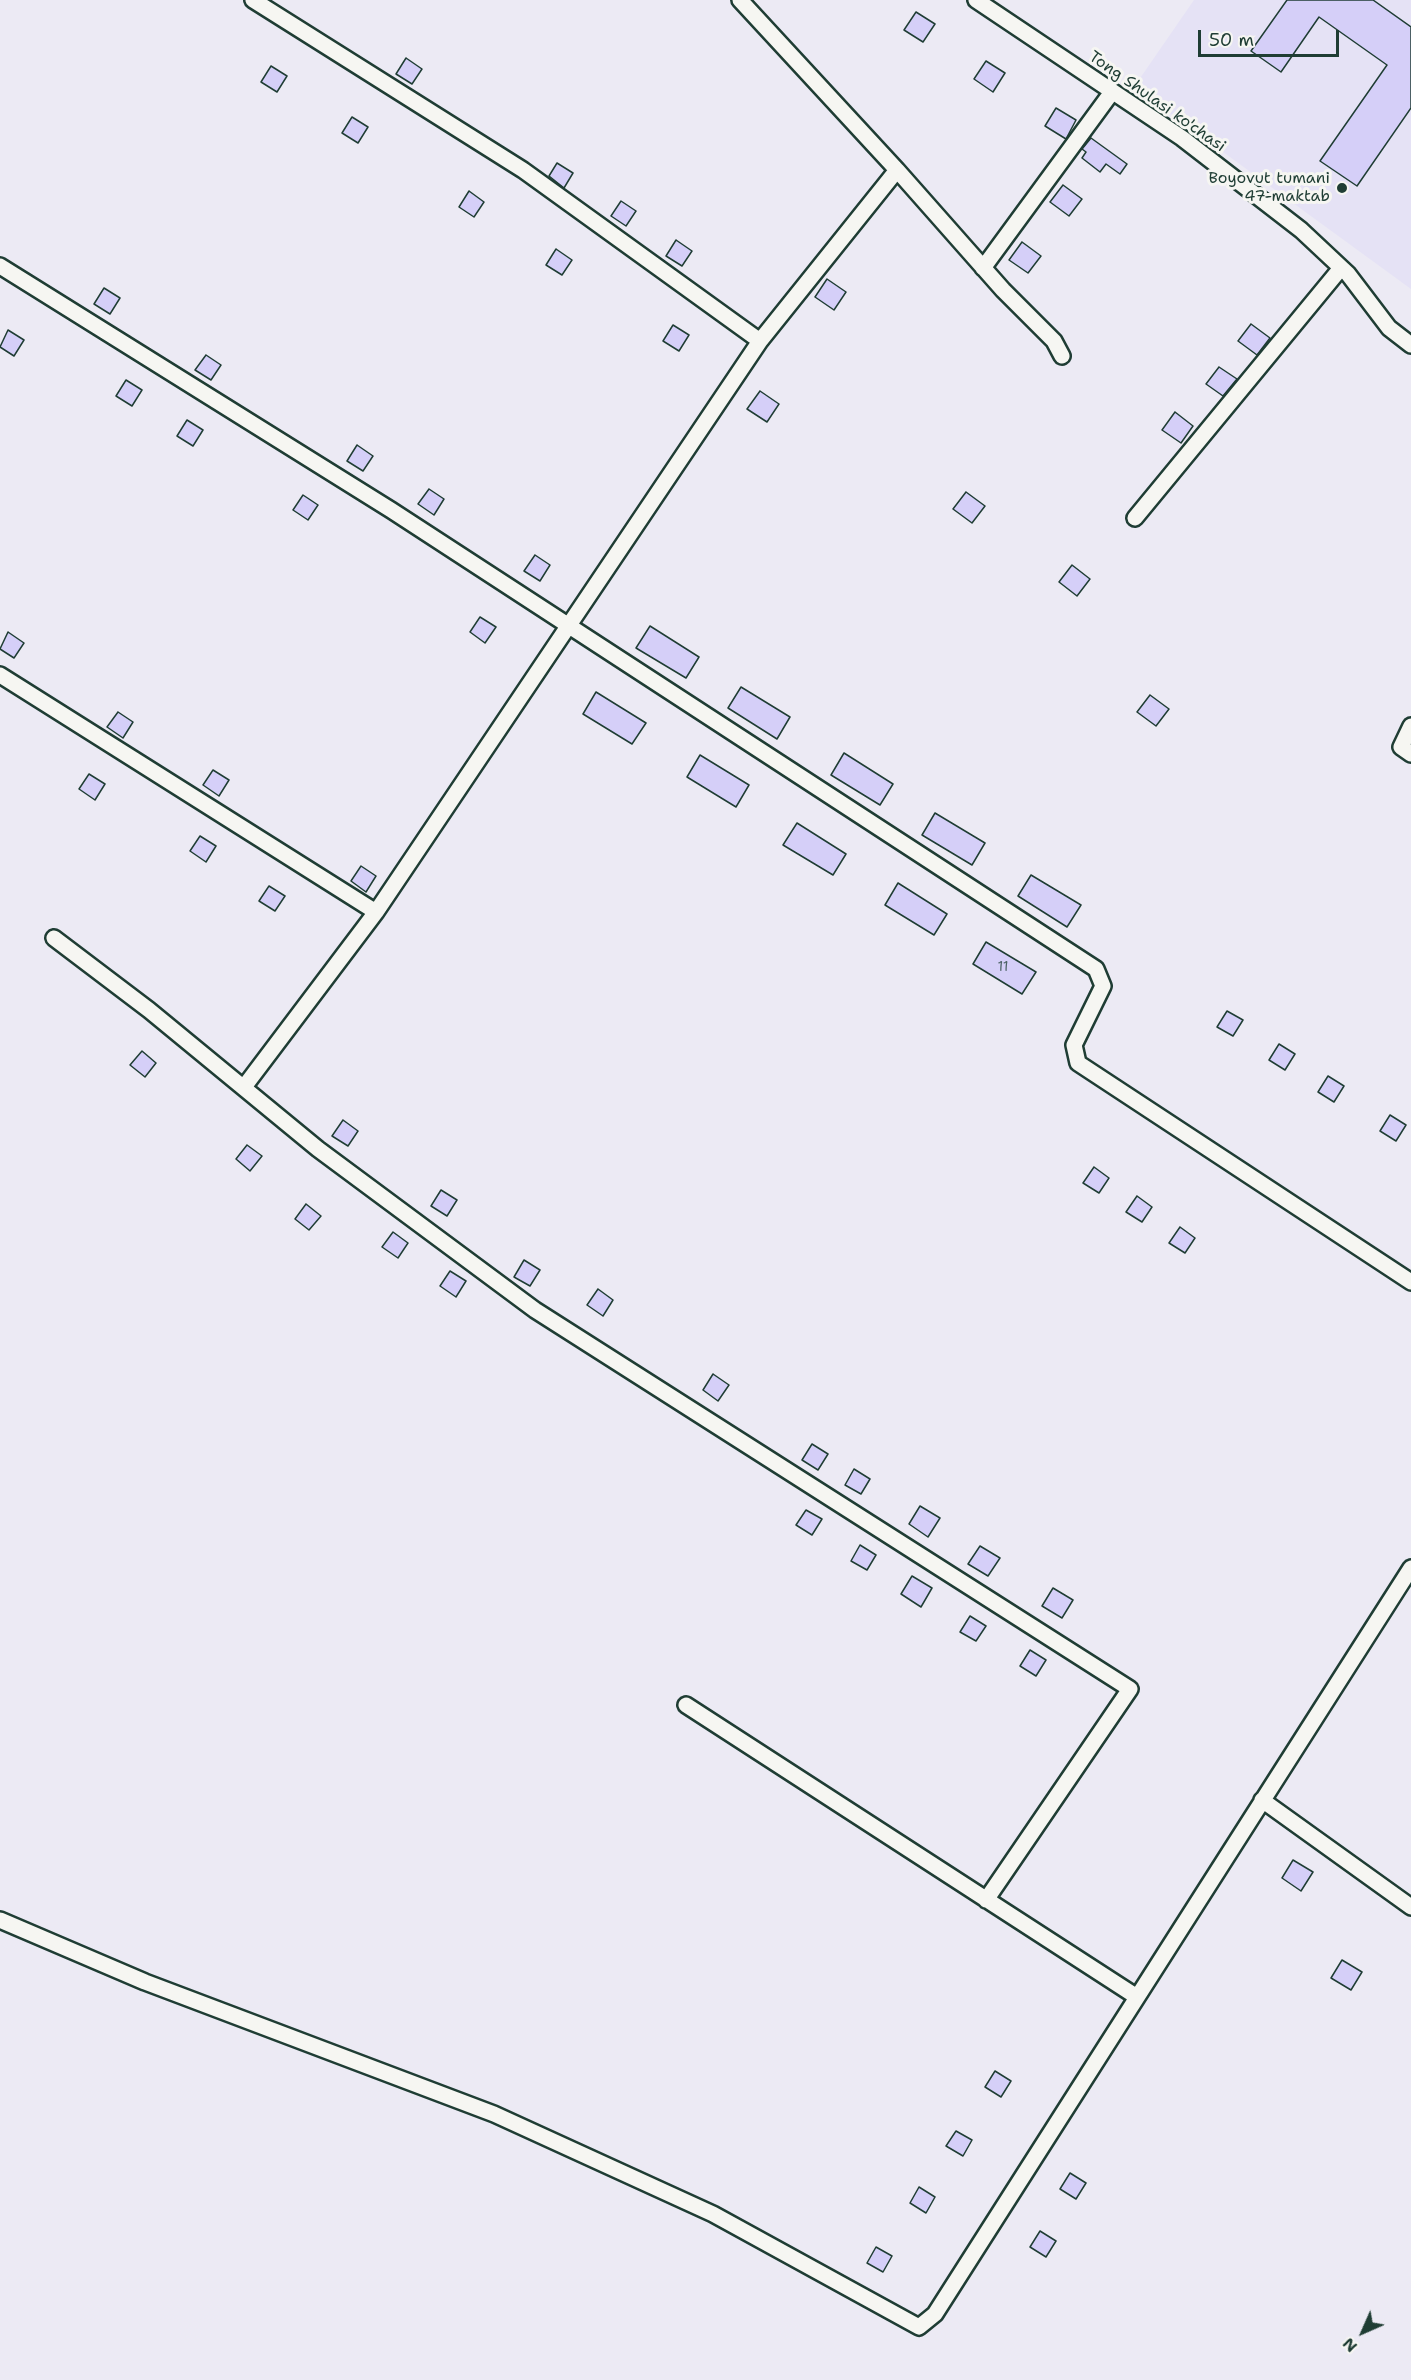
<!DOCTYPE html>
<html>
<head>
<meta charset="utf-8">
<style>
  body { margin:0 }
  #map { position:relative; width:1411px; height:2380px; overflow:hidden; background:#eceaf4; font-family:"Shantell Sans",sans-serif }
  canvas { display:block }
  .north { position:absolute; left:1333px; top:2302px; width:60px; height:60px; -webkit-text-stroke:4px #f6f6f2; paint-order:stroke; rotate:225deg; font-size:16px; font-weight:700; line-height:24px; text-align:center; color:#1f3d34 }
  .north::after { content:''; display:block; margin:auto; width:21px; height:27px; background:#1f3d34; clip-path:polygon(50% 0,100% 100%,50% 72%,0 100%) }
  .scale { position:absolute; left:1198px; top:30px; width:141px; height:27px; box-sizing:border-box; border:3px solid #1f3d34; border-top:0; padding-left:8px; font-size:18px; line-height:21px; white-space:nowrap; color:#1f3d34; -webkit-text-stroke:4px #f6f6f2; paint-order:stroke }
</style>
</head>
<body>
<div id="map">
<canvas width="1411" height="2380"></canvas>
<div class="north">N</div>
<div class="scale">50 m</div>
</div>
<script>
const context = document.querySelector('canvas').getContext('2d');
context.lineJoin = 'round';
function fillPath(path, color) { context.fillStyle = color; context.fill(path, 'evenodd'); }
const poly = rows => new Path2D(rows.map(r => 'M' + r).join(''));
function trace(path, color, width, dash) { context.strokeStyle = color; context.lineWidth = width; context.lineCap = dash ? 'butt' : 'round'; context.setLineDash(dash || []); context.stroke(path); }
function label(font, color, halo, rows, align = 'center') {
  context.font = font + ' "Shantell Sans",sans-serif'; context.lineWidth = 6; context.setLineDash([]); context.textBaseline = 'middle'; context.strokeStyle = halo; context.fillStyle = color; for (const [text, x, y, turn = 0] of rows) {
    context.save(); context.translate(x, y); context.rotate((+turn || 0) * Math.PI / 180); context.textAlign = isNaN(turn) ? turn : align; if (halo) context.strokeText(text, 0, 0); context.fillText(text, 0, 0); context.restore();
  }
}
const built = poly([
  [1194,0,1411,0,1411,289,1134,87]
]);
const building = poly([
  [1287,0,1373,0,1411,27,1411,108,1357,186,1320,161,1387,65,1319,17,1281,72,1251,51,1287,0],
  [916,12,935,24,923,42,904,30,916,12],
  [406,58,422,69,412,84,396,74,406,58],
  [986,61,1005,73,993,92,974,79,986,61],
  [271,66,287,76,277,92,261,82,271,66],
  [1056,108,1076,120,1066,139,1045,126,1056,108],
  [352,117,368,127,358,143,342,133,352,117],
  [1091,138,1127,164,1120,174,1106,164,1100,172,1082,158,1086,152,1082,149,1091,138],
  [557,163,573,173,564,188,549,176,557,163],
  [1063,185,1082,199,1069,216,1050,202,1063,185],
  [469,191,484,202,474,217,459,207,469,191],
  [621,201,636,211,626,226,611,216,621,201],
  [676,240,692,251,682,266,666,256,676,240],
  [1022,242,1041,256,1028,273,1009,260,1022,242],
  [556,249,572,260,562,275,546,265,556,249],
  [827,279,846,292,834,310,815,297,827,279],
  [104,288,120,298,110,314,94,304,104,288],
  [1251,324,1270,338,1257,355,1238,341,1251,324],
  [673,325,689,335,679,351,663,341,673,325],
  [8,330,24,340,14,356,0,347,8,330],
  [206,355,221,365,211,380,195,370,206,355],
  [1219,367,1237,379,1223,396,1206,384,1219,367],
  [126,380,142,390,132,406,116,396,126,380],
  [760,391,779,404,767,422,747,409,760,391],
  [1175,412,1193,426,1181,443,1162,430,1175,412],
  [187,420,203,430,193,446,177,436,187,420],
  [357,445,373,456,363,471,347,461,357,445],
  [429,489,444,499,434,515,418,504,429,489],
  [966,492,985,506,972,523,953,509,966,492],
  [303,495,318,505,308,520,293,510,303,495],
  [535,555,550,565,540,581,524,571,535,555],
  [1072,565,1090,579,1077,596,1059,582,1072,565],
  [480,617,496,627,485,643,470,632,480,617],
  [650,626,699,657,686,678,636,648,650,626],
  [8,632,24,643,14,658,0,649,8,632],
  [741,687,790,717,777,739,728,708,741,687],
  [596,692,646,723,632,744,583,714,596,692],
  [1150,695,1169,709,1156,726,1137,712,1150,695],
  [118,712,133,722,123,738,107,727,118,712],
  [844,753,893,784,880,805,831,775,844,753],
  [700,755,749,785,736,807,687,777,700,755],
  [213,770,229,780,219,796,203,785,213,770],
  [89,774,105,784,95,800,79,789,89,774],
  [935,813,985,843,972,865,922,835,935,813],
  [797,823,846,854,833,875,783,845,797,823],
  [200,836,216,846,206,862,190,851,200,836],
  [361,866,376,876,366,892,351,881,361,866],
  [1031,875,1081,905,1067,927,1018,896,1031,875],
  [898,883,947,914,934,935,885,905,898,883],
  [269,886,285,896,275,911,259,901,269,886],
  [986,942,1036,972,1022,994,973,964,986,942],
  [1227,1011,1243,1020,1233,1036,1217,1027,1227,1011],
  [1279,1044,1295,1054,1285,1070,1269,1060,1279,1044],
  [142,1051,156,1063,145,1077,130,1065,142,1051],
  [1328,1076,1344,1086,1334,1102,1318,1092,1328,1076],
  [1390,1115,1406,1125,1396,1141,1380,1131,1390,1115],
  [343,1120,358,1131,348,1146,332,1136,343,1120],
  [247,1145,262,1156,250,1171,236,1159,247,1145],
  [1094,1167,1109,1178,1099,1193,1083,1183,1094,1167],
  [441,1190,457,1200,447,1216,431,1206,441,1190],
  [1137,1196,1152,1207,1142,1222,1126,1212,1137,1196],
  [306,1204,321,1216,309,1230,295,1219,306,1204],
  [1180,1227,1195,1238,1185,1253,1169,1243,1180,1227],
  [393,1232,408,1243,398,1258,382,1247,393,1232],
  [524,1260,540,1270,530,1286,514,1277,524,1260],
  [450,1271,466,1281,456,1297,440,1286,450,1271],
  [598,1289,613,1300,603,1316,587,1305,598,1289],
  [713,1374,729,1385,718,1401,703,1390,713,1374],
  [812,1444,828,1454,818,1470,802,1460,812,1444],
  [854,1469,870,1479,861,1494,845,1485,854,1469],
  [920,1506,940,1518,928,1537,909,1524,920,1506],
  [806,1510,822,1519,812,1535,796,1525,806,1510],
  [860,1545,876,1555,867,1570,851,1561,860,1545],
  [980,1546,1000,1558,988,1576,968,1564,980,1546],
  [912,1576,932,1588,921,1607,901,1594,912,1576],
  [1053,1588,1073,1600,1062,1618,1042,1606,1053,1588],
  [970,1616,986,1626,976,1641,960,1632,970,1616],
  [1030,1650,1046,1660,1036,1676,1020,1666,1030,1650],
  [1293,1860,1313,1872,1301,1891,1282,1878,1293,1860],
  [1342,1960,1362,1972,1351,1990,1331,1978,1342,1960],
  [995,2071,1011,2081,1001,2097,985,2087,995,2071],
  [956,2131,972,2140,963,2156,946,2146,956,2131],
  [1070,2173,1086,2183,1076,2199,1060,2189,1070,2173],
  [919,2187,935,2197,926,2213,910,2203,919,2187],
  [1040,2231,1056,2241,1046,2257,1030,2247,1040,2231],
  [876,2247,892,2256,883,2272,867,2263,876,2247]
]);
const street = poly([
  [253,0,523,170,760,341],
  [740,0,897,170,1003,290,1054,341,1062,356],
  [976,0,1182,138,1301,230,1348,274,1389,328,1411,345],
  [0,266,391,510,1096,969,1103,986,1074,1045,1078,1063,1411,1282],
  [983,268,1112,92],
  [1135,518,1341,268],
  [0,675,376,912],
  [1411,726,1401,747,1411,754],
  [54,938,149,1010,318,1149,535,1310,1130,1689,986,1900],
  [244,1087,376,912,760,341,897,170],
  [686,1705,1137,1997],
  [1262,1800,1411,1907],
  [0,1920,145,1982,494,2114,713,2214,919,2327,935,2314,1411,1568]
]);
const markers = [
  [1342,188,6,"#1f3d34"]
];
const numberNames = [
  ["11",1003,967]
];
const streetNames = [
  ["Tong Shulasi ko'chasi",1157,102,35]
];
const poiNames = [
  ["Boyovut tumani",1330,179],
  ["47-maktab",1330,197]
];
fillPath(built, '#e5e2f5');
fillPath(building, '#d5cff8');
trace(building, '#1f3d34', 1.5);
trace(street, '#1f3d34', 20);
trace(street, '#f6f6f2', 15);
for (const [x, y, r, color] of markers) { const dot = new Path2D(); dot.arc(x, y, r, 0, 2 * Math.PI); context.fillStyle = color; context.fill(dot); trace(dot, '#f6f6f2', 2); }
label('14px', '#4c6265', null, numberNames);
label('16px', '#1f3d34', '#f6f6f2', streetNames);
label('16px', '#1f3d34', '#f6f6f2', poiNames, 'right');
</script>
</body>
</html>
